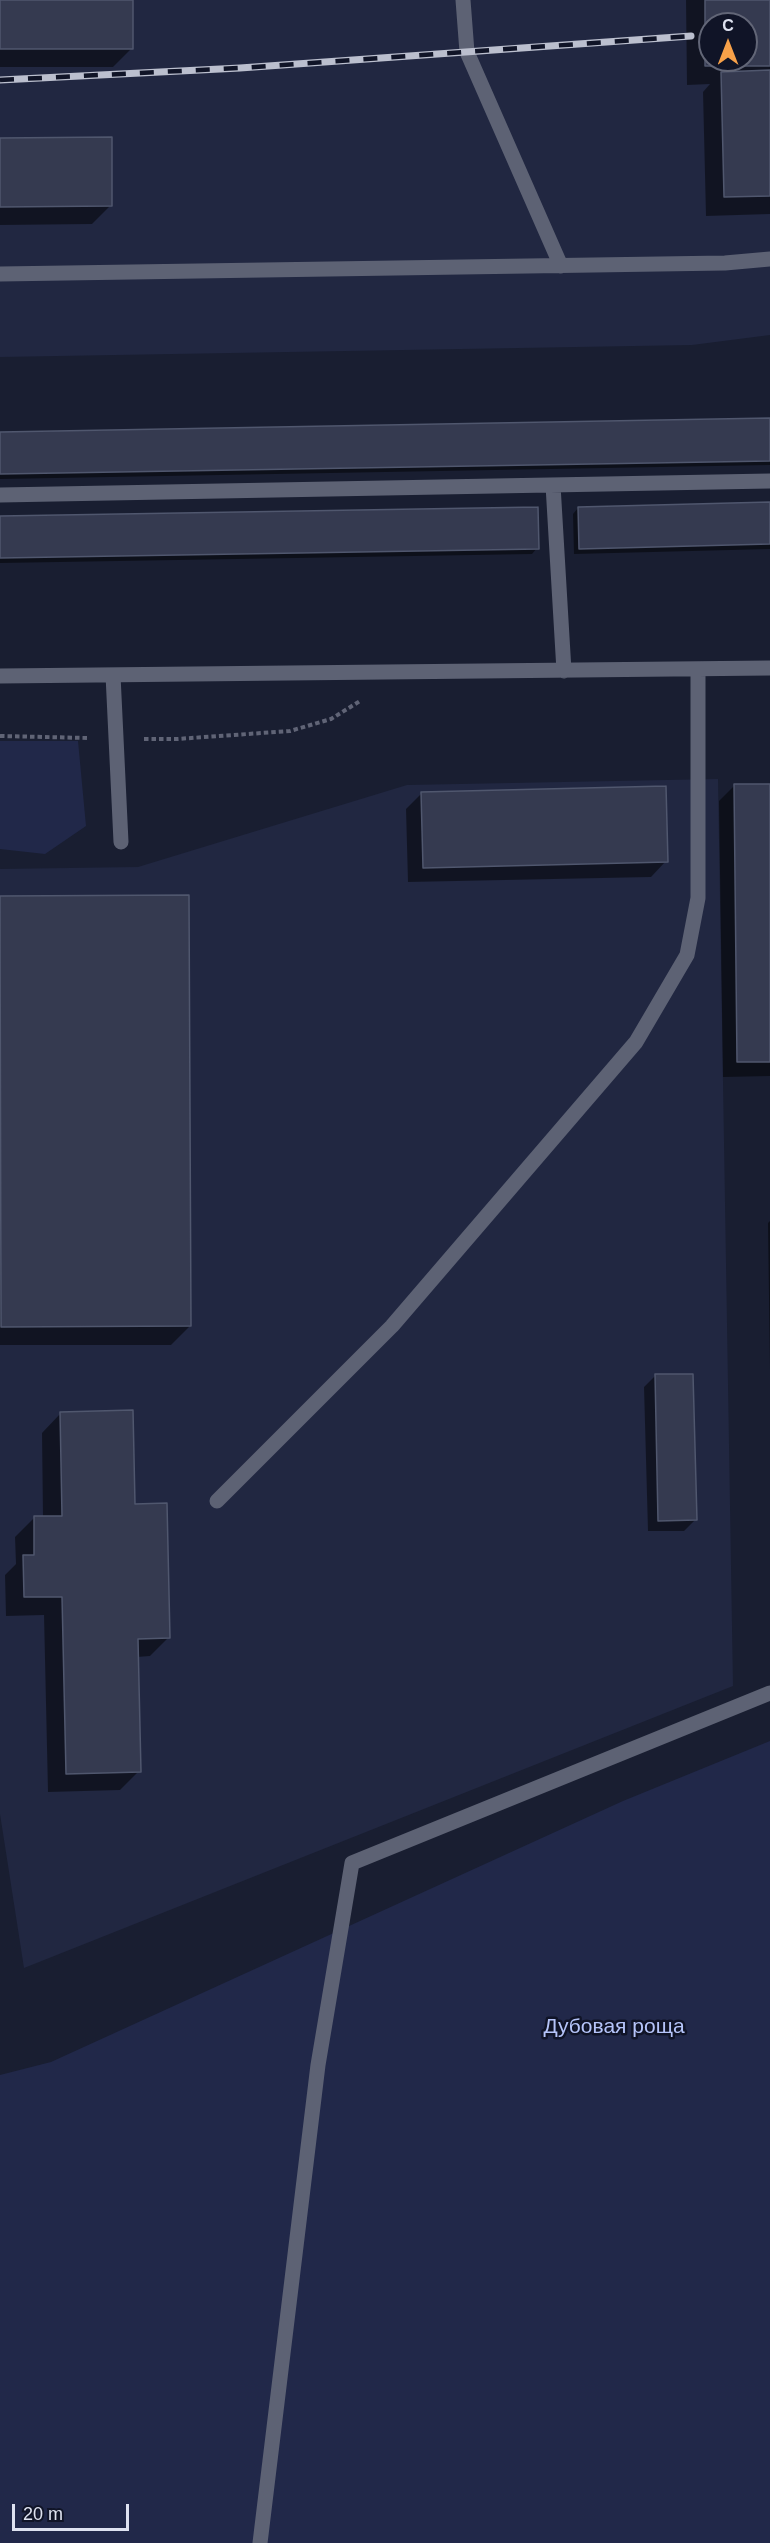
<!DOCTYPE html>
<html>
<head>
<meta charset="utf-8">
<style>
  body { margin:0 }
  #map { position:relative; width:770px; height:2543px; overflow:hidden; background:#191e31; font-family:Helvetica,sans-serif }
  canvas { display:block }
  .north { position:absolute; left:698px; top:12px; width:60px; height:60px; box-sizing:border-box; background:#101427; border:2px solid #626677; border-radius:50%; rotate:0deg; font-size:16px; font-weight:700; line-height:24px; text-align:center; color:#dee2f0 }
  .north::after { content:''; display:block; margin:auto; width:21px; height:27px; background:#f7a149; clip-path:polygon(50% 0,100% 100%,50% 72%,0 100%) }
  .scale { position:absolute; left:12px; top:2504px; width:117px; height:27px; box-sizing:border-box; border:3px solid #dee2f0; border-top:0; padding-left:8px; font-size:18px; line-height:21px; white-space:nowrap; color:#dee2f0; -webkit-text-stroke:4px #101427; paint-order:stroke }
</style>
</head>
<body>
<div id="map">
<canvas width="770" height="2543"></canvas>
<div class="north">С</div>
<div class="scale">20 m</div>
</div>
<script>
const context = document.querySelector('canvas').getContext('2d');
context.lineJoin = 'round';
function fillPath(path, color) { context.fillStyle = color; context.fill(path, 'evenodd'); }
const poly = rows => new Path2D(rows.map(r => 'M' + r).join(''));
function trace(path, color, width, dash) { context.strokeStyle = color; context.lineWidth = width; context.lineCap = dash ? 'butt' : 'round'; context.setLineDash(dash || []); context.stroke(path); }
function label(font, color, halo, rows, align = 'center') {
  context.font = font + ' Helvetica,sans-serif'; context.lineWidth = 5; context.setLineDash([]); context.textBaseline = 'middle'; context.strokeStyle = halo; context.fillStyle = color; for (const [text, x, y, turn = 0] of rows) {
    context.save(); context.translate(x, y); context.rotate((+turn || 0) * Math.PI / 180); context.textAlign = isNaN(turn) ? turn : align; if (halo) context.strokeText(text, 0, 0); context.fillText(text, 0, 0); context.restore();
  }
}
const built = poly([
  [0,0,770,0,770,335,692,345,0,357],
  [710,24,746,24,746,60,710,60],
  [718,779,733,1686,24,1968,0,1814,0,869,138,867,407,785]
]);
const green = poly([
  [0,741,78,741,86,826,45,854,0,849],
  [770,1741,770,2543,0,2543,0,2075,51,2062,623,1801]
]);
const shadow = poly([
  [0,0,131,0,132,48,113,67,0,67],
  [686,0,770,0,770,214,706,216,703,92,710,84,687,85],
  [710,24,746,24,746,60,710,60],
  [0,140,111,205,92,224,0,225],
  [770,419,770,465,0,479,0,433],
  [770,504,770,549,574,554,573,514,578,508],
  [0,517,537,548,532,554,0,563],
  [734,786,770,786,770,1076,723,1077,719,801],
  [422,793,666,861,651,877,408,882,406,809],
  [0,897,188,897,190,1326,171,1345,0,1345],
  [770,1221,770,1369,768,1223],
  [655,1376,695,1520,684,1531,648,1531,644,1387],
  [60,1414,134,1505,169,1637,150,1656,137,1657,139,1771,120,1790,48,1792,44,1615,6,1616,5,1575,16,1564,15,1537,34,1518,43,1518,42,1433]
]);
const building = poly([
  [0,0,133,0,133,49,0,49,0,0],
  [705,0,770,0,770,66,705,66,705,0],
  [710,24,746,24,746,60,710,60,710,24],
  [770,70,770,196,724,197,721,72,770,70],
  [112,137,112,206,0,207,0,138,112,137],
  [770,418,770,461,0,474,0,432,770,418],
  [770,502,770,544,579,549,578,507,770,502],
  [538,507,539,549,0,558,0,516,538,507],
  [734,784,770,784,770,1062,737,1062,734,784],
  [666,786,668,862,423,868,421,792,666,786],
  [189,895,191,1326,1,1327,0,896,189,895],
  [655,1374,693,1374,697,1520,658,1521,655,1374],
  [133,1410,135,1504,167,1503,170,1638,138,1639,141,1772,66,1774,62,1597,24,1597,23,1555,34,1555,34,1516,62,1516,60,1412,133,1410]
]);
const path = poly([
  [0,736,88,738],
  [144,739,177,739,290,731,331,719,360,701]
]);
const lane = poly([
  [463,0,467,52,561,266],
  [0,274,725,263,770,259],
  [553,485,564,671],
  [0,495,770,481],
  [113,675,121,842],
  [0,676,770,668],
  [217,1501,392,1326,636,1042,687,955,698,898,698,669],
  [260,2543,318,2065,352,1863,770,1693]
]);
const rail = poly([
  [0,80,240,68,691,36]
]);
const parkNames = [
  ["Дубовая роща",614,2027]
];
fillPath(built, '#212741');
fillPath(green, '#212849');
fillPath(shadow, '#0007');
fillPath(building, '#353a50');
trace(building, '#50576e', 1.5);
trace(path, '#606476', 4, [4.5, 3]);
trace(lane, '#5d6274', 15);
trace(rail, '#bbbfce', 7);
trace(rail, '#101427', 4.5, [14]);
label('21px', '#b5c4f9', '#101427', parkNames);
</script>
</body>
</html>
